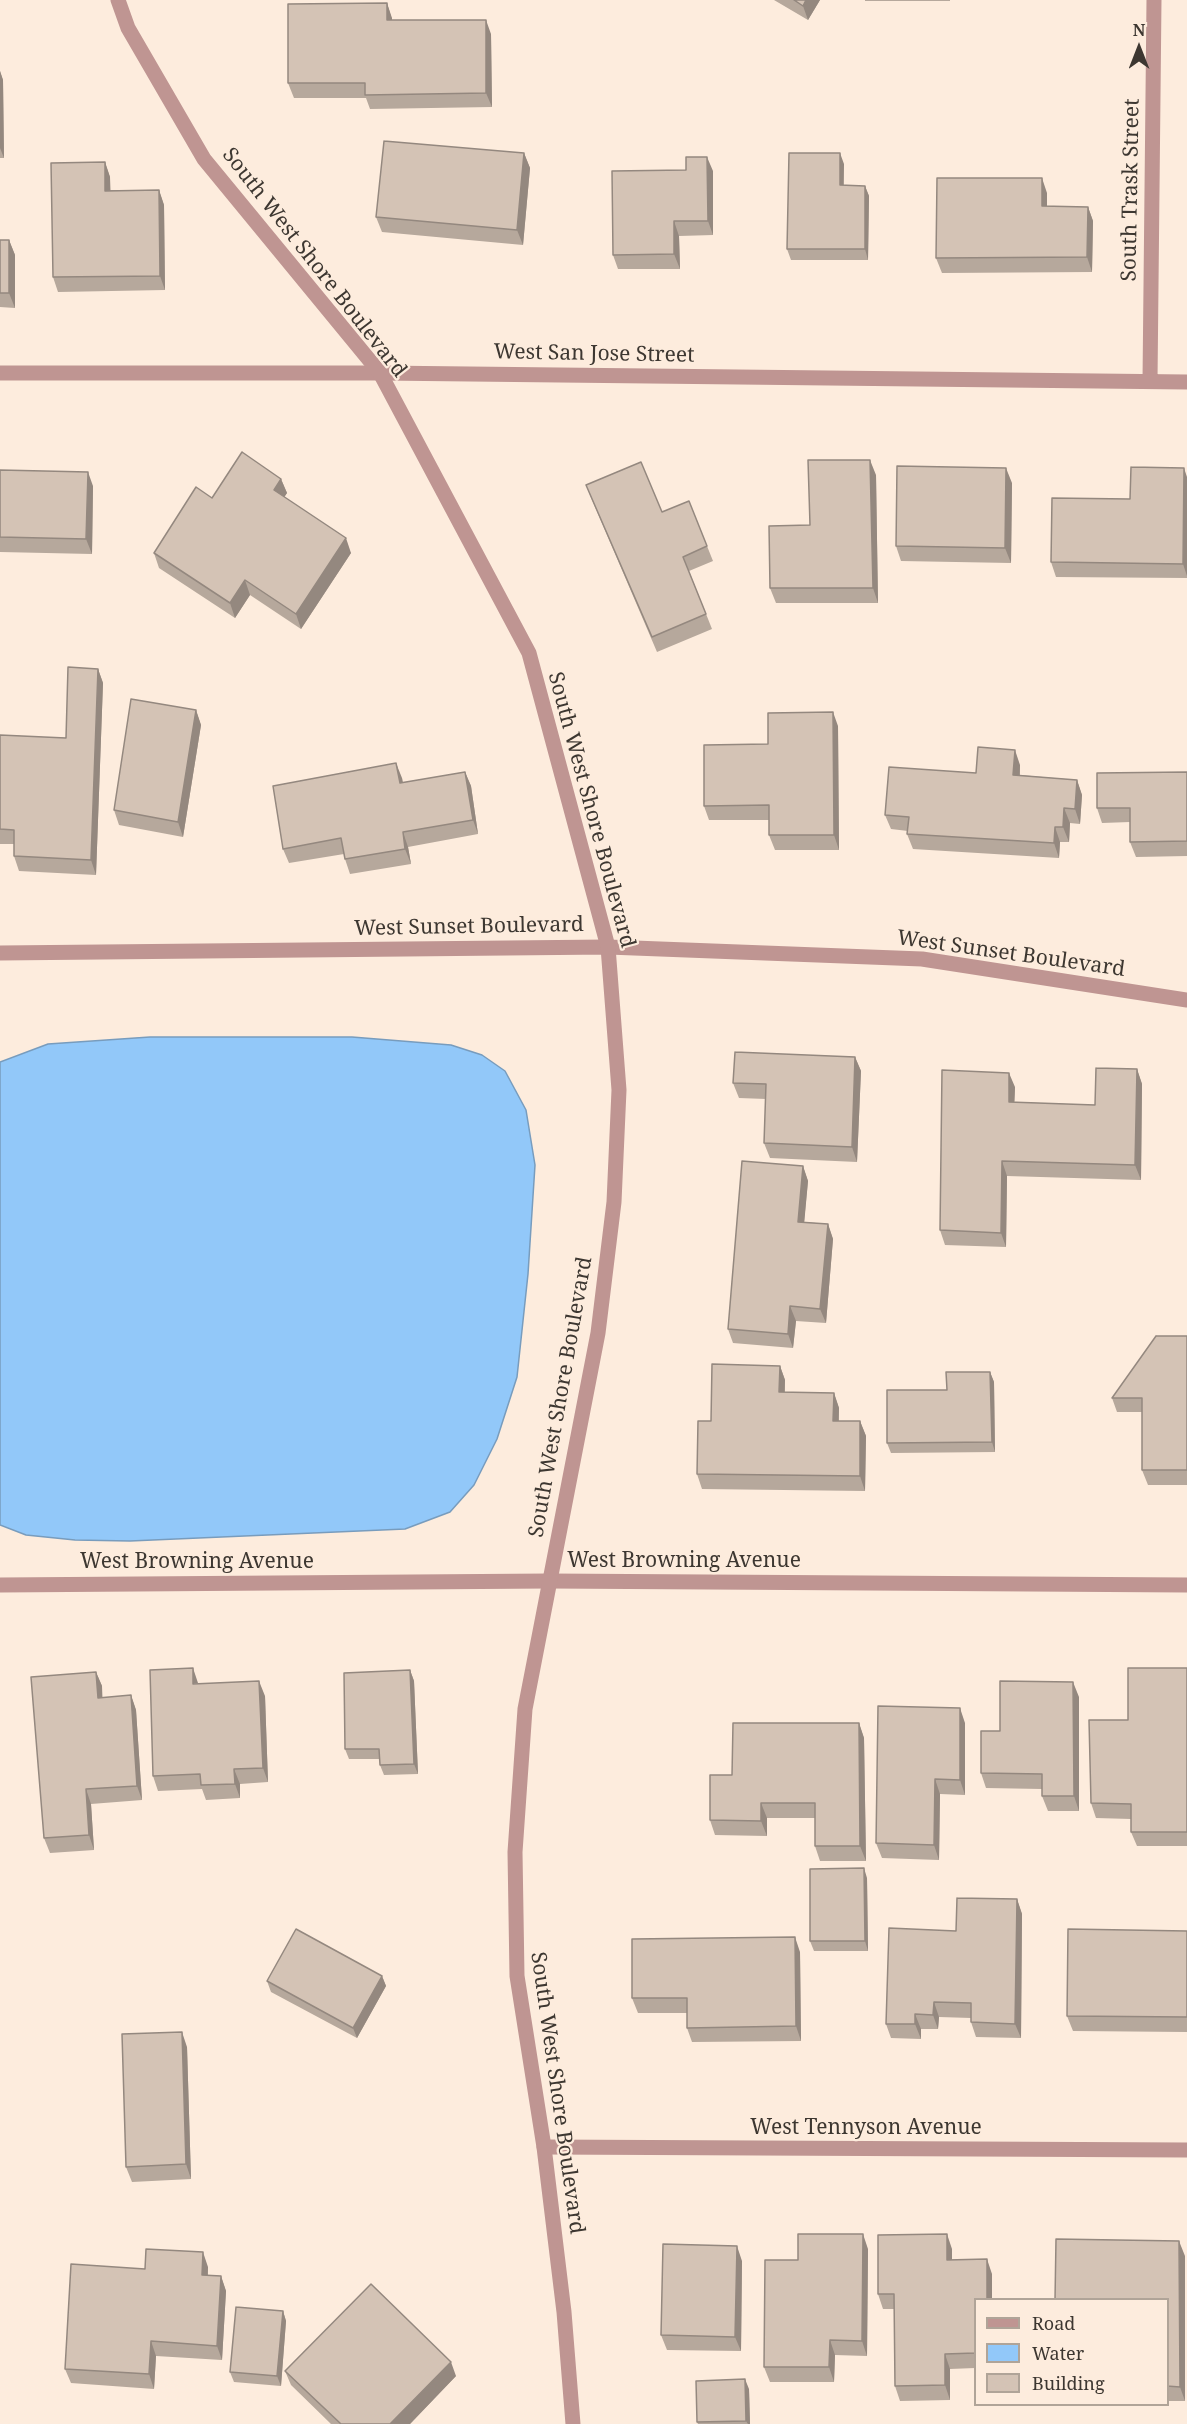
<!DOCTYPE html>
<html>
<head>
<meta charset="utf-8">
<style>
  body { margin:0 }
  #map { position:relative; width:1187px; height:2424px; overflow:hidden; background:#fdecdd; font-family:"Noto Serif",serif }
  canvas { display:block }
  .legend { position:absolute; left:974px; top:2298px; width:195px; height:108px; box-sizing:border-box; background:#fdecdd; border:2px solid #b0a498; margin:0; padding:8px 10px; list-style:none; font-size:18px; color:#3d3731 }
  .legend li { display:flex; align-items:center; gap:12px; height:30px }
  .legend b { width:30px; border:2px solid #b0a498 }
  .north { position:absolute; left:1109px; top:18px; width:60px; height:60px; -webkit-text-stroke:4px #fdecdd; paint-order:stroke; rotate:0deg; font-size:16px; font-weight:700; line-height:24px; text-align:center; color:#3d3731 }
  .north::after { content:''; display:block; margin:auto; width:21px; height:27px; background:#3d3731; clip-path:polygon(50% 0,100% 100%,50% 72%,0 100%) }
</style>
</head>
<body>
<div id="map">
<canvas width="1187" height="2424"></canvas>
<ul class="legend">
<li><b style="height:8px;background:#bf9592"></b>Road</li>
<li><b style="height:16px;background:#92c8f9"></b>Water</li>
<li><b style="height:16px;background:#d4c3b5"></b>Building</li>
</ul>
<div class="north">N</div>
</div>
<script>
const context = document.querySelector('canvas').getContext('2d');
context.lineJoin = 'round';
function fillPath(path, color) { context.fillStyle = color; context.fill(path, 'evenodd'); }
const poly = rows => new Path2D(rows.map(r => 'M' + r).join(''));
function trace(path, color, width, dash) { context.strokeStyle = color; context.lineWidth = width; context.lineCap = dash ? 'butt' : 'round'; context.setLineDash(dash || []); context.stroke(path); }
function label(font, color, halo, rows, align = 'center') {
  context.font = font + ' "Noto Serif",serif'; context.lineWidth = 4.5; context.setLineDash([]); context.textBaseline = 'middle'; context.strokeStyle = halo; context.fillStyle = color; for (const [text, x, y, turn = 0] of rows) {
    context.save(); context.translate(x, y); context.rotate((+turn || 0) * Math.PI / 180); context.textAlign = isNaN(turn) ? turn : align; if (halo) context.strokeText(text, 0, 0); context.fillText(text, 0, 0); context.restore();
  }
}
const water = poly([
  [150,1037,352,1037,451,1045,482,1055,505,1071,526,1110,535,1165,528,1274,517,1377,497,1439,474,1485,450,1512,405,1529,130,1541,75,1540,26,1535,0,1525,0,1062,48,1044,150,1037]
]);
const minor = poly([
  [0,373,380,373,1187,382],
  [1150,381,1154,0],
  [0,953,608,947,922,959,1187,1000],
  [0,1585,549,1581,1187,1585],
  [544,2147,1187,2150]
]);
const tertiary = poly([
  [118,0,128,28,204,159,380,373,529,653,608,947,619,1090,614,1202,598,1333,525,1709,515,1852,517,1976,544,2147,564,2312,573,2424]
]);
const wall = poly([
  [774,0,820,0,808,20],
  [865,0,950,0,950,1,865,1],
  [387,3,392,20,491,34,492,107,370,109,366,98,294,98,288,83],
  [0,71,3,80,4,158,0,158],
  [524,153,530,168,523,245,382,232,376,217],
  [105,162,110,177,110,190,159,190,164,205,165,290,58,292,53,277],
  [844,164,844,186,865,186,869,196,868,260,791,260,787,249],
  [713,171,713,235,679,236,680,269,618,269,613,255],
  [1047,193,1047,206,1088,207,1093,221,1092,272,942,273,936,258],
  [0,240,9,240,15,255,15,308,0,307],
  [0,470,93,486,92,554,0,552],
  [876,475,878,603,776,603,770,588,810,525],
  [1187,477,1187,578,1056,577,1051,562],
  [281,479,287,493,284,497,351,553,301,629,250,595,235,618,159,568,154,553,212,498],
  [1012,483,1011,563,901,561,896,546],
  [586,485,662,512,707,546,713,561,689,571,712,629,657,652,592,500],
  [98,669,103,683,96,875,19,871,14,856,14,844,0,844,0,735,66,738],
  [196,710,201,725,183,837,119,825,114,810],
  [838,726,839,850,775,850,769,835,769,820,709,820,704,806,768,744],
  [1020,765,1020,775,1077,780,1082,795,1080,824,1070,823,1069,842,1060,842,1059,858,913,849,907,834,908,831,891,829,885,815,976,773],
  [465,772,471,786,478,834,408,847,411,864,350,874,345,859,344,854,289,863,283,849,402,778,403,783],
  [1187,772,1187,856,1136,857,1130,842,1130,822,1102,823,1097,808],
  [855,1057,861,1071,857,1162,770,1158,764,1143,766,1099,739,1098,733,1083],
  [1137,1069,1142,1084,1141,1180,1007,1176,1006,1247,945,1245,940,1230,1015,1087,1014,1102,1095,1105],
  [803,1166,808,1181,804,1222,828,1224,833,1239,826,1323,796,1321,793,1348,733,1343,728,1329],
  [1187,1336,1187,1485,1148,1485,1142,1470,1142,1412,1117,1412,1112,1398],
  [780,1366,785,1380,785,1392,834,1393,839,1408,839,1421,860,1421,866,1436,865,1491,702,1489,697,1474,711,1421],
  [990,1372,994,1382,995,1452,891,1453,887,1443,947,1390],
  [1187,1668,1187,1846,1137,1846,1131,1832,1131,1819,1096,1818,1091,1803,1128,1720],
  [410,1670,414,1681,418,1774,384,1775,380,1765,380,1759,349,1759,345,1749],
  [96,1672,102,1686,102,1698,131,1695,136,1710,142,1800,91,1804,94,1850,50,1853,44,1838],
  [198,1684,265,1696,268,1782,240,1784,240,1798,206,1800,202,1789,158,1791,153,1776],
  [1079,1697,1079,1811,1048,1811,1042,1796,1042,1789,986,1788,981,1773,1000,1731],
  [859,1723,864,1738,866,1861,820,1861,815,1846,815,1818,767,1818,767,1836,715,1835,710,1820,732,1775],
  [965,1723,965,1795,940,1794,939,1860,882,1858,876,1843],
  [867,1878,868,1951,814,1951,810,1941],
  [1017,1899,1022,1914,1021,2038,976,2037,971,2022,971,2018,939,2017,938,2029,921,2029,921,2039,891,2038,886,2024,956,1931],
  [1187,1931,1187,2032,1073,2031,1067,2016],
  [800,1952,801,2041,692,2042,687,2028,687,2013,638,2013,632,1998],
  [382,1976,386,1986,357,2038,271,1992,267,1981],
  [187,2047,191,2179,132,2182,126,2167],
  [868,2249,867,2356,835,2355,834,2382,770,2382,764,2367,798,2260],
  [952,2249,952,2260,992,2274,992,2300,975,2300,975,2368,950,2369,950,2400,900,2401,895,2386,894,2309,883,2309,878,2294],
  [1185,2256,1185,2401,1167,2401,1167,2300],
  [742,2261,741,2351,667,2350,661,2335],
  [208,2267,208,2275,221,2276,226,2291,222,2360,156,2356,154,2389,71,2383,65,2369,145,2269],
  [283,2311,286,2321,281,2386,234,2382,230,2372],
  [285,2371,456,2376,410,2424,331,2424,291,2385],
  [749,2389,750,2424,698,2424,697,2422]
]);
const shadedWall = poly([
  [806,0,820,0,808,20,803,6],
  [387,3,392,18,392,35,387,20],
  [486,20,491,34,492,107,486,93],
  [0,71,3,80,4,158,0,148],
  [524,153,530,168,523,245,517,230],
  [840,153,844,164,843,196,840,185],
  [707,157,713,171,713,235,708,221],
  [105,162,110,177,111,205,105,191],
  [1042,178,1047,193,1047,221,1042,206],
  [865,186,869,196,868,260,865,249],
  [159,190,164,205,165,290,160,276],
  [1088,207,1093,221,1092,272,1087,257],
  [674,221,679,236,680,269,674,254],
  [9,240,15,255,15,308,9,293],
  [870,460,876,475,878,603,873,588],
  [1006,468,1012,483,1011,563,1005,548],
  [1184,468,1187,477,1187,576,1183,564],
  [88,472,93,486,92,554,86,539],
  [281,479,287,493,279,505,274,490],
  [346,538,351,553,301,629,296,614],
  [245,580,250,595,235,618,230,603],
  [98,669,103,683,96,875,91,860],
  [196,710,201,725,183,837,178,822],
  [833,712,838,726,839,850,834,835],
  [1015,750,1020,765,1019,790,1013,775],
  [396,763,402,778,405,798,400,783],
  [465,772,471,786,478,834,473,820],
  [1077,780,1082,795,1080,824,1075,809],
  [1064,808,1070,823,1069,842,1063,827],
  [1055,827,1060,842,1059,858,1054,843],
  [403,832,408,847,411,864,405,849],
  [855,1057,861,1071,857,1162,852,1147],
  [1137,1069,1142,1084,1141,1180,1135,1165],
  [1009,1073,1015,1087,1014,1117,1009,1102],
  [1002,1161,1007,1176,1006,1247,1001,1233],
  [803,1166,808,1181,803,1236,798,1222],
  [828,1224,833,1239,826,1323,820,1309],
  [790,1306,796,1321,793,1348,788,1334],
  [780,1366,785,1380,784,1407,779,1392],
  [990,1372,994,1382,995,1452,992,1442],
  [834,1393,839,1408,838,1436,833,1421],
  [860,1421,866,1436,865,1491,860,1476],
  [193,1668,198,1683,193,1684],
  [410,1670,414,1681,418,1774,414,1764],
  [96,1672,102,1686,103,1713,98,1698],
  [259,1681,265,1696,268,1782,263,1768],
  [1073,1682,1079,1697,1079,1811,1074,1796],
  [131,1695,136,1710,142,1800,137,1786],
  [960,1708,965,1723,965,1795,960,1780],
  [859,1723,864,1738,866,1861,860,1846],
  [234,1769,240,1784,240,1798,235,1784],
  [935,1779,940,1794,939,1860,934,1845],
  [86,1789,91,1804,94,1850,89,1835],
  [761,1803,767,1818,767,1836,761,1821],
  [864,1868,867,1878,868,1951,865,1941],
  [1017,1899,1022,1914,1021,2038,1015,2024],
  [795,1937,800,1952,801,2041,796,2026],
  [382,1976,386,1986,357,2038,353,2028],
  [934,2002,939,2017,938,2029,933,2015],
  [915,2014,921,2029,921,2039,915,2024],
  [182,2032,187,2047,191,2179,186,2164],
  [863,2234,868,2249,867,2356,862,2341],
  [947,2234,952,2249,952,2275,947,2260],
  [1179,2241,1185,2256,1185,2401,1180,2387],
  [737,2246,742,2261,741,2351,735,2337],
  [203,2252,208,2267,207,2289,202,2275],
  [987,2259,992,2274,992,2300,987,2300],
  [221,2276,226,2291,222,2360,217,2346],
  [283,2311,286,2321,281,2386,277,2376],
  [830,2340,835,2355,834,2382,829,2367],
  [151,2341,156,2356,154,2389,149,2374],
  [945,2354,950,2369,950,2400,945,2385],
  [451,2362,456,2376,410,2424,390,2424],
  [745,2379,749,2389,750,2424,748,2424,746,2421]
]);
const building = poly([
  [794,0,806,0,803,6,794,0],
  [387,3,387,20,486,20,486,93,365,95,365,83,288,83,288,4,387,3],
  [384,141,524,153,517,230,376,217,384,141],
  [789,153,840,153,840,185,865,186,865,249,787,249,789,153],
  [686,157,707,157,708,221,674,221,674,254,613,255,612,171,686,170,686,157],
  [105,162,105,191,159,190,160,276,53,277,51,163,105,162],
  [937,178,1042,178,1042,206,1088,207,1087,257,936,258,937,178],
  [0,240,9,240,9,293,0,293,0,240],
  [242,452,281,479,274,490,346,538,296,614,245,580,230,603,154,553,196,487,212,498,242,452],
  [808,460,870,460,873,588,770,588,769,526,810,525,808,460],
  [641,462,662,512,689,501,707,546,683,557,706,614,652,637,586,485,641,462],
  [897,466,1006,468,1005,548,896,546,897,466],
  [1131,467,1184,468,1183,564,1051,562,1052,498,1130,499,1131,467],
  [0,470,88,472,86,539,0,537,0,470],
  [68,667,98,669,91,860,14,856,14,830,0,829,0,735,66,738,68,667],
  [131,699,196,710,178,822,114,810,131,699],
  [833,712,834,835,769,835,769,805,704,806,704,745,768,744,768,713,833,712],
  [978,747,1015,750,1013,775,1077,780,1075,809,1064,808,1063,827,1055,827,1054,843,907,834,909,817,885,815,889,767,976,773,978,747],
  [396,763,400,783,465,772,473,820,403,832,405,849,345,859,341,838,283,849,273,786,396,763],
  [1187,772,1187,841,1130,842,1130,808,1097,808,1097,773,1187,772],
  [735,1052,855,1057,852,1147,764,1143,766,1084,733,1083,735,1052],
  [1096,1068,1137,1069,1135,1165,1002,1161,1001,1233,940,1230,942,1070,1009,1073,1009,1102,1095,1105,1096,1068],
  [742,1161,803,1166,798,1222,828,1224,820,1309,790,1306,788,1334,728,1329,742,1161],
  [1156,1336,1187,1336,1187,1470,1142,1470,1142,1398,1112,1398,1156,1336],
  [712,1364,780,1366,779,1392,834,1393,833,1421,860,1421,860,1476,697,1474,698,1421,711,1421,712,1364],
  [946,1372,990,1372,992,1442,887,1443,887,1390,947,1390,946,1372],
  [193,1668,193,1684,259,1681,263,1768,234,1769,235,1784,201,1785,200,1774,153,1776,150,1670,193,1668],
  [1128,1668,1187,1668,1187,1832,1131,1832,1131,1804,1091,1803,1089,1720,1128,1720,1128,1668],
  [410,1670,414,1764,380,1765,379,1749,345,1749,344,1673,410,1670],
  [96,1672,98,1698,131,1695,137,1786,86,1789,89,1835,44,1838,31,1677,96,1672],
  [1000,1681,1073,1682,1074,1796,1042,1796,1042,1774,981,1773,981,1731,1000,1731,1000,1681],
  [878,1706,960,1708,960,1780,935,1779,934,1845,876,1843,878,1706],
  [733,1723,859,1723,860,1846,815,1846,815,1803,761,1803,761,1821,710,1820,710,1775,732,1775,733,1723],
  [864,1868,865,1941,810,1941,810,1869,864,1868],
  [957,1898,1017,1899,1015,2024,971,2022,971,2003,934,2002,933,2015,915,2014,915,2024,886,2024,889,1928,956,1931,957,1898],
  [296,1929,382,1976,353,2028,267,1981,296,1929],
  [1068,1929,1187,1931,1187,2017,1067,2016,1068,1929],
  [795,1937,796,2026,687,2028,687,1998,632,1998,632,1939,795,1937],
  [182,2032,186,2164,126,2167,122,2034,182,2032],
  [798,2234,863,2234,862,2341,830,2340,829,2367,764,2367,765,2260,798,2260,798,2234],
  [947,2234,947,2260,987,2259,987,2300,975,2300,975,2353,945,2354,945,2385,895,2386,894,2294,878,2294,878,2235,947,2234],
  [1056,2239,1179,2241,1180,2387,1167,2386,1167,2300,1055,2300,1056,2239],
  [663,2244,737,2246,735,2337,661,2335,663,2244],
  [146,2249,203,2252,202,2275,221,2276,217,2346,151,2341,149,2374,65,2369,71,2264,145,2269,146,2249],
  [371,2284,451,2362,390,2424,341,2424,285,2371,371,2284],
  [236,2307,283,2311,277,2376,230,2372,236,2307],
  [745,2379,746,2421,697,2422,696,2381,745,2379]
]);
const streetNames = [
  ["South Trask Street",1131,190,-89],
  ["South West Shore Boulevard",314,263,52],
  ["West San Jose Street",594,354,1],
  ["South West Shore Boulevard",591,810,75],
  ["West Sunset Boulevard",469,927,-1],
  ["West Sunset Boulevard",1011,954,8],
  ["South West Shore Boulevard",561,1397,-80],
  ["West Browning Avenue",684,1561],
  ["West Browning Avenue",197,1562],
  ["South West Shore Boulevard",557,2093,82],
  ["West Tennyson Avenue",866,2128]
];
fillPath(water, '#92c8f9');
trace(water, '#789cbd', 1.5);
trace(minor, '#bf9592', 15);
trace(tertiary, '#bf9592', 15);
fillPath(wall, '#b6a89c');
fillPath(shadedWall, '#94887f');
fillPath(building, '#d4c3b5');
trace(building, '#94887f', 1.5);
label('21px', '#3d3731', '#fdecdd', streetNames);
</script>
</body>
</html>
